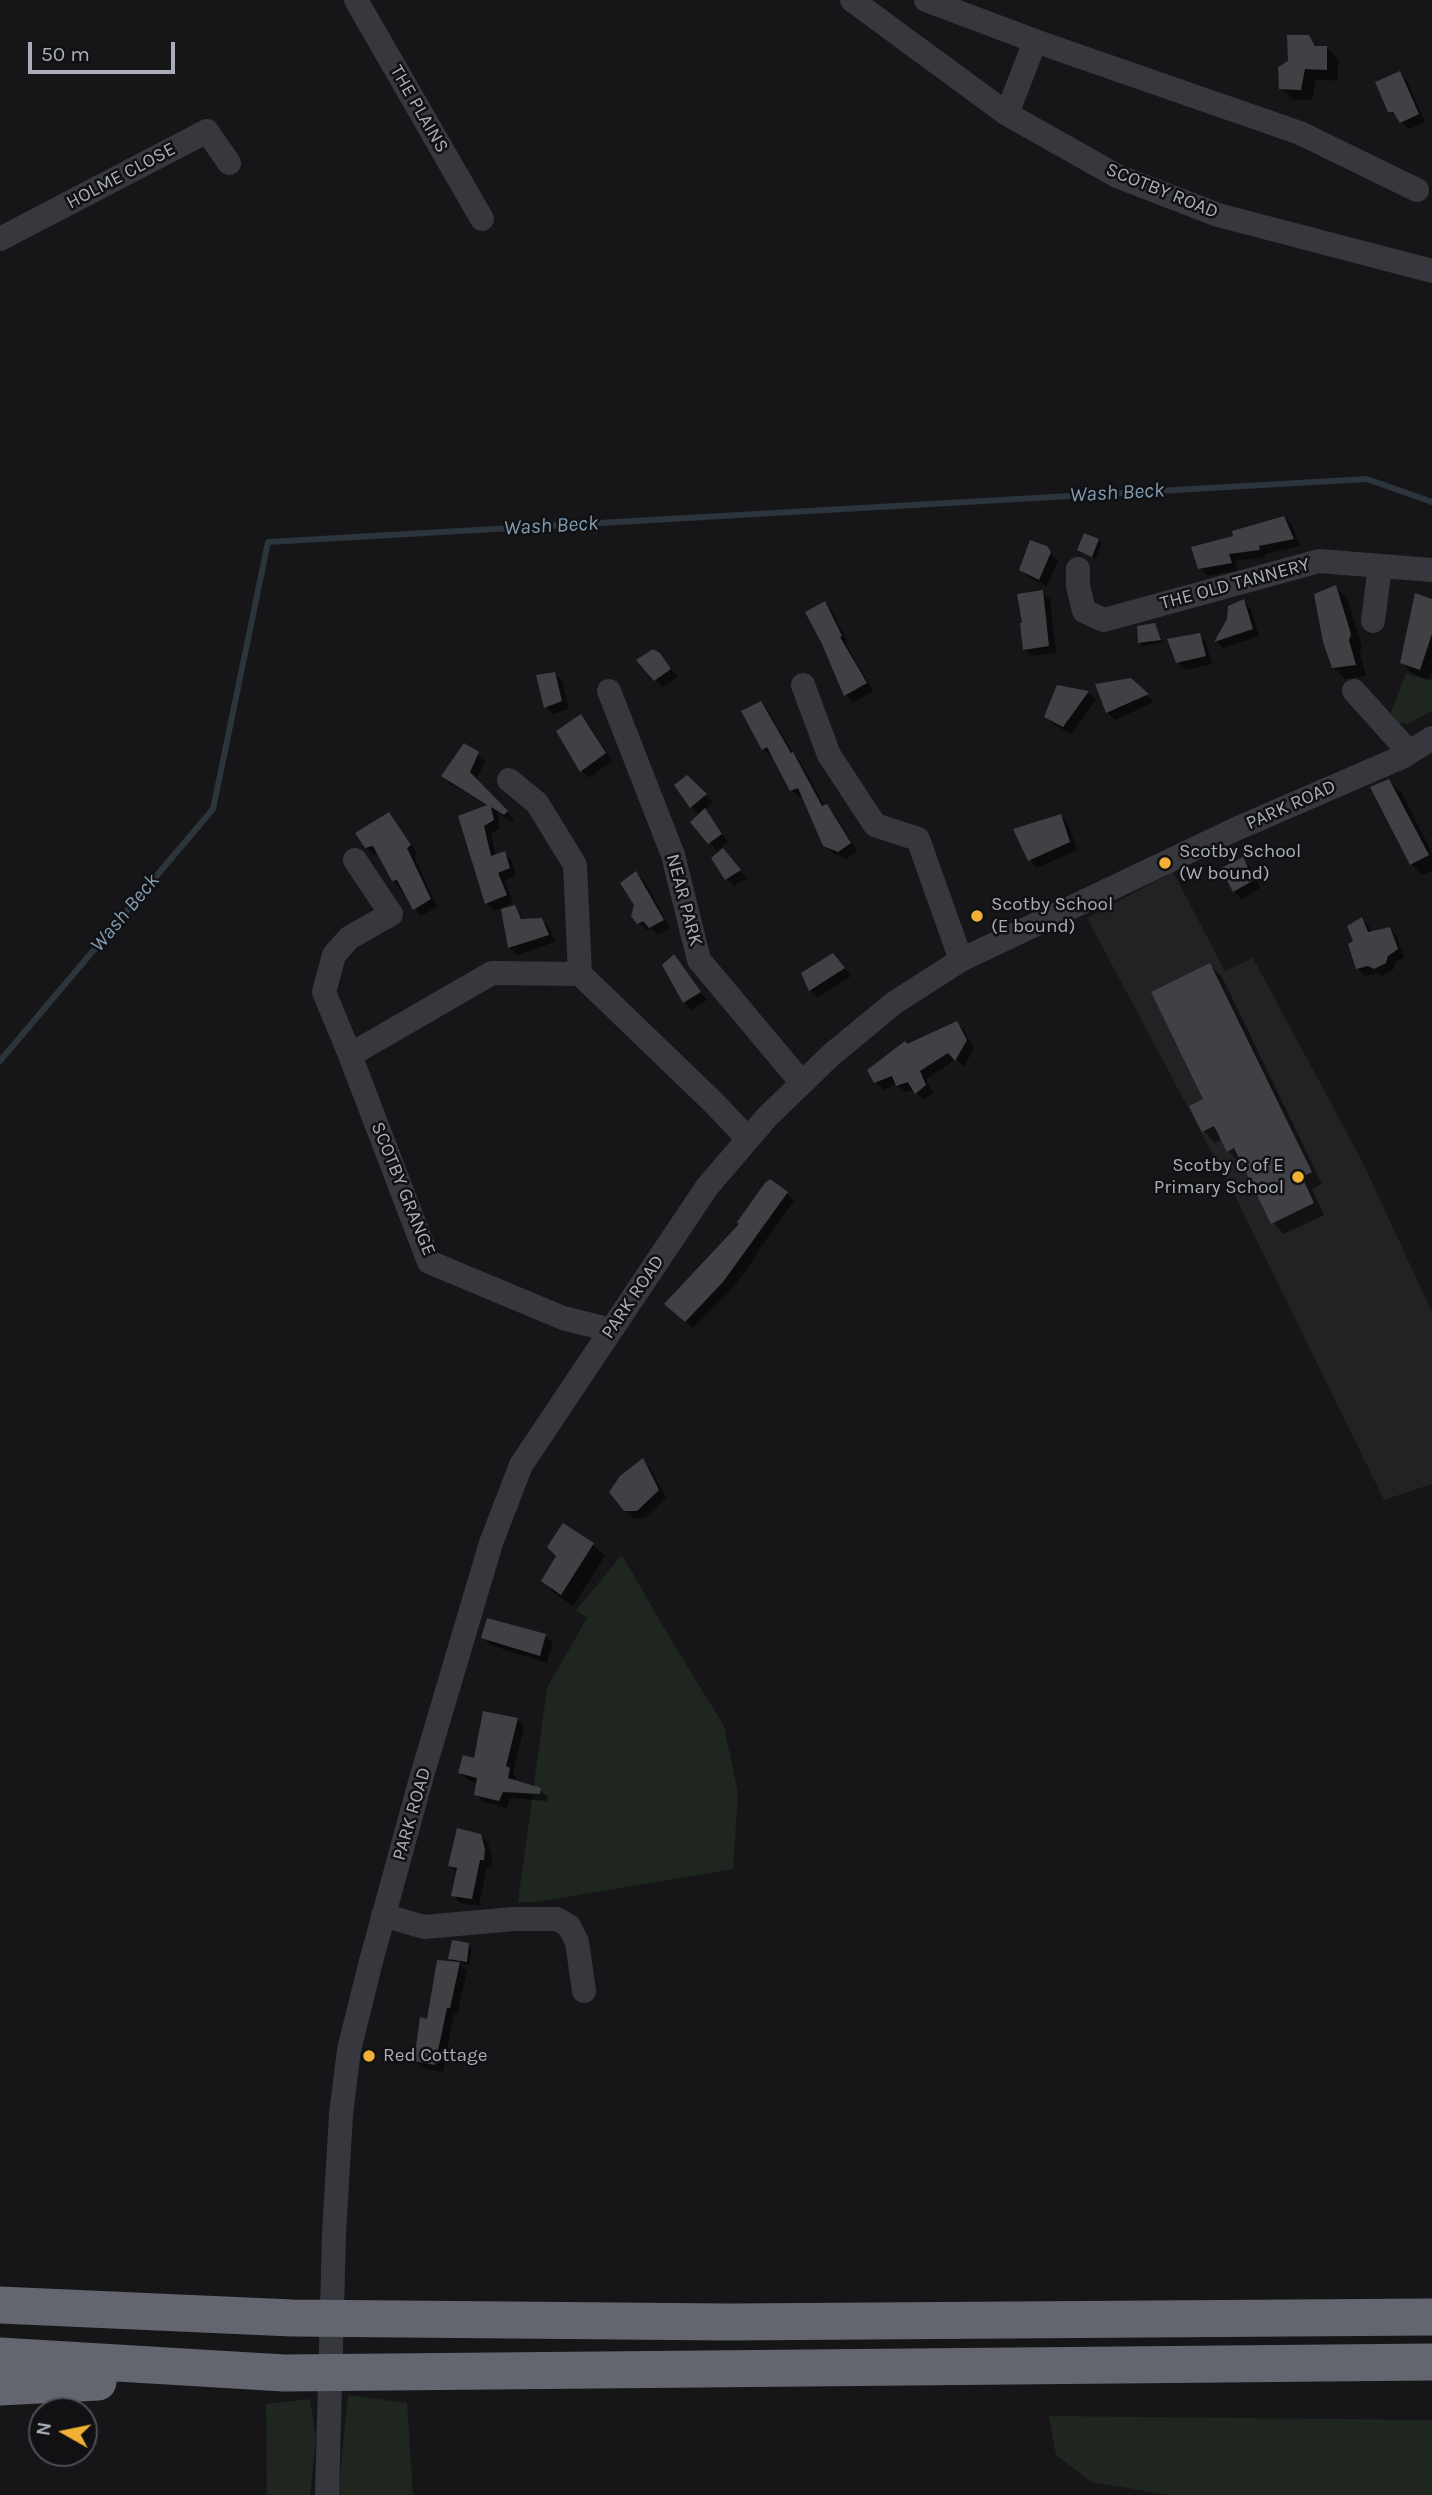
<!DOCTYPE html>
<html>
<head>
<meta charset="utf-8">
<style>
  body { margin:0 }
  #map { position:relative; width:1432px; height:2495px; overflow:hidden; background:#161618; font-family:Karla,sans-serif }
  canvas { display:block }
  .north { position:absolute; left:28px; top:2397px; width:70px; height:70px; box-sizing:border-box; background:#111113; border:2px solid #4d4f55; border-radius:50%; rotate:279deg; font-size:19px; font-weight:700; line-height:28px; text-align:center; color:#a8adb8 }
  .north::after { content:''; display:block; margin:auto; width:24px; height:32px; background:#f2b134; clip-path:polygon(50% 0,100% 100%,50% 72%,0 100%) }
  .scale { position:absolute; left:28px; top:42px; width:147px; height:32px; box-sizing:border-box; border:4px solid #a8adb8; border-top:0; padding-left:9px; font-size:21px; line-height:24px; white-space:nowrap; color:#a8adb8; -webkit-text-stroke:5px #111113; paint-order:stroke }
</style>
</head>
<body>
<div id="map">
<canvas width="1432" height="2495"></canvas>
<div class="north">N</div>
<div class="scale">50 m</div>
</div>
<script>
const context = document.querySelector('canvas').getContext('2d');
context.lineJoin = 'round';
function fillPath(path, color) { context.fillStyle = color; context.fill(path, 'evenodd'); }
const poly = rows => new Path2D(rows.map(r => 'M' + r).join(''));
function trace(path, color, width, dash) { context.strokeStyle = color; context.lineWidth = width; context.lineCap = dash ? 'butt' : 'round'; context.setLineDash(dash || []); context.stroke(path); }
function label(font, color, halo, rows, align = 'center') {
  context.font = font + ' Karla,sans-serif'; context.lineWidth = 5; context.setLineDash([]); context.textBaseline = 'middle'; context.strokeStyle = halo; context.fillStyle = color; for (const [text, x, y, turn = 0] of rows) {
    context.save(); context.translate(x, y); context.rotate((+turn || 0) * Math.PI / 180); context.textAlign = isNaN(turn) ? turn : align; if (halo) context.strokeText(text, 0, 0); context.fillText(text, 0, 0); context.restore();
  }
}
const built = poly([
  [1173,872,1225,971,1253,958,1362,1161,1432,1312,1432,1484,1384,1500,1234,1194,1087,918]
]);
const green = poly([
  [1432,672,1432,711,1408,724,1388,720,1406,673,1427,680],
  [622,1555,667,1633,724,1726,738,1794,733,1869,538,1902,518,1902,547,1688,587,1618,576,1610],
  [348,2395,407,2403,413,2495,338,2495],
  [310,2399,316,2438,310,2495,267,2495,266,2404],
  [1049,2416,1432,2420,1432,2495,1169,2495,1091,2482,1056,2455]
]);
const shadow = poly([
  [1308,37,1319,48,1327,48,1338,59,1338,81,1316,79,1312,100,1293,100,1281,88,1290,62],
  [1400,73,1407,81,1425,122,1409,129,1389,111],
  [1284,518,1292,525,1300,546,1265,554,1266,557,1235,561,1238,570,1208,576,1200,568,1235,537],
  [1098,540,1102,543,1096,559,1079,549],
  [1046,548,1058,561,1047,586,1028,577,1021,570],
  [1336,587,1347,598,1362,646,1360,653,1366,676,1345,679,1333,667],
  [1042,592,1050,599,1056,653,1032,656,1024,649],
  [1244,601,1251,609,1259,636,1223,648,1216,641],
  [1432,601,1432,679,1431,680,1413,674,1402,662],
  [825,604,832,611,848,644,846,644,873,691,853,703,846,695,824,643],
  [1155,625,1163,643,1143,646,1140,642],
  [1199,635,1206,643,1212,664,1185,670,1177,662],
  [659,654,678,677,663,687,655,680],
  [554,673,562,681,569,709,553,714,546,707],
  [1130,680,1154,702,1115,720,1107,712],
  [1058,687,1089,693,1096,700,1071,734,1053,724,1046,717],
  [761,703,768,711,795,756,800,761,825,807,827,806,834,813,857,851,846,859,833,853,825,845,803,796,799,797,791,790,773,755,771,756,764,749],
  [580,716,588,723,612,761,589,778,582,771,558,731],
  [477,754,485,761,476,781,514,819,512,822,497,812,500,828,491,833,496,856,504,853,512,861,516,875,505,881,513,903,494,911,487,903,460,817,488,806,450,783,443,776],
  [687,777,713,802,704,810,728,842,717,851,693,822,700,815,691,807],
  [1389,781,1401,792,1432,852,1432,871,1423,875,1411,864],
  [389,815,417,853,414,856,437,907,421,916,393,880,379,853,374,855,366,847],
  [1061,816,1068,824,1077,850,1037,868,1030,860,1016,830],
  [730,858,747,878,734,886,726,878],
  [1243,859,1250,867,1260,888,1242,899,1234,891,1224,869],
  [636,873,644,880,670,928,658,935,651,928,646,930,639,922],
  [515,907,525,921,541,919,549,927,555,942,517,955,510,948,503,910],
  [1362,919,1369,926,1372,933,1390,928,1397,936,1404,957,1395,963,1393,970,1382,976,1377,973,1365,976,1358,968,1355,942],
  [674,956,707,1000,691,1010,684,1002],
  [840,962,851,976,818,997,810,990],
  [1210,965,1222,977,1322,1184,1312,1189,1324,1215,1284,1234,1273,1223,1243,1161,1240,1163,1228,1151,1222,1139,1215,1143,1204,1131,1192,1107,1205,1100],
  [957,1023,964,1030,974,1048,964,1067,956,1059,926,1079,933,1093,923,1100,914,1090,905,1092,897,1084,883,1090,876,1082,907,1046],
  [787,1193,794,1201,753,1258,754,1259,731,1290,693,1328,673,1311],
  [643,1461,650,1468,666,1498,645,1518,633,1518,625,1510],
  [564,1526,593,1545,605,1556,573,1606,554,1593,543,1581,558,1555],
  [545,1636,553,1643,547,1663,490,1645,483,1637],
  [517,1719,524,1727,513,1773,516,1777,516,1782,540,1790,548,1797,547,1801,510,1798,507,1808,484,1802,476,1795,478,1783,468,1780,460,1773],
  [480,1835,488,1843,492,1858,491,1867,487,1867,479,1906,460,1903,453,1895,458,1873,450,1866],
  [468,1945,472,1948,469,1965,458,1963,467,1971,457,2015,454,2014,443,2072,423,2068,415,2060,429,2021,455,1964,450,1959]
]);
const stream = poly([
  [0,1061,213,809,268,542,1367,479,1432,502]
]);
const building = poly([
  [1287,35,1309,35,1315,46,1327,46,1327,70,1305,69,1301,90,1279,89,1278,67,1288,61],
  [1400,71,1419,114,1400,123,1393,112,1388,112,1375,82],
  [1284,516,1294,539,1259,546,1260,550,1229,554,1232,563,1198,569,1191,547,1233,536,1232,531],
  [1084,533,1099,539,1092,557,1077,550],
  [1030,540,1047,546,1051,552,1039,580,1019,570],
  [1336,585,1351,634,1349,640,1356,665,1332,668,1323,642,1314,594],
  [1043,590,1049,646,1023,650,1020,623,1022,623,1017,594],
  [1415,593,1432,599,1432,634,1420,670,1400,663],
  [1244,599,1253,629,1214,642,1227,619,1228,606],
  [825,601,842,636,840,637,867,683,844,696,822,644,805,612],
  [1155,623,1161,640,1138,643,1137,626],
  [1200,633,1206,656,1176,663,1167,639],
  [653,649,660,653,671,669,654,681,636,660],
  [555,672,562,701,544,708,536,675],
  [1131,678,1149,694,1106,713,1095,684],
  [1057,685,1089,691,1063,727,1044,717],
  [761,701,791,753,793,752,822,806,827,804,851,843,838,852,823,846,798,788,790,791,767,747,762,750,741,711],
  [581,714,606,753,580,772,556,731],
  [464,743,479,752,470,772,508,811,504,815,491,807,494,820,484,826,491,856,505,851,510,868,498,873,507,895,485,904,458,816,487,805,441,776],
  [687,775,707,794,690,808,674,785],
  [1389,779,1429,855,1410,865,1370,787],
  [705,808,722,834,708,844,690,822],
  [389,812,411,845,407,848,431,899,413,910,397,880,392,881,373,846,365,848,355,833],
  [1061,814,1070,842,1028,861,1013,829],
  [723,848,741,870,725,880,711,858],
  [1243,857,1254,880,1233,892,1221,868],
  [636,871,664,920,649,928,643,921,637,924,631,916,634,905,620,883],
  [515,905,521,919,542,918,549,935,508,948,501,909],
  [1362,917,1368,932,1390,927,1398,949,1388,956,1386,963,1374,969,1368,966,1356,969,1348,944,1353,941,1347,926],
  [833,953,845,968,809,991,801,973],
  [674,954,701,992,683,1003,662,965],
  [1210,963,1312,1172,1302,1177,1314,1203,1271,1224,1234,1148,1227,1152,1214,1126,1202,1132,1189,1106,1203,1099,1151,992],
  [957,1021,967,1040,955,1061,948,1053,920,1071,926,1085,915,1094,908,1082,896,1086,892,1076,874,1083,867,1070,905,1041,907,1044],
  [770,1179,788,1192,723,1282,685,1322,664,1304,739,1224,737,1222,765,1183],
  [643,1458,659,1490,637,1511,624,1511,609,1492,620,1476],
  [563,1523,594,1543,561,1595,541,1581,556,1556,547,1547],
  [487,1618,546,1634,540,1656,481,1638],
  [483,1711,518,1718,506,1766,510,1768,508,1778,541,1788,540,1794,503,1792,499,1801,474,1795,477,1778,458,1773,463,1755,474,1758],
  [457,1828,481,1834,485,1849,484,1860,480,1860,472,1899,451,1896,457,1868,448,1866],
  [452,1940,469,1943,467,1962,448,1959],
  [437,1960,460,1962,450,2008,447,2008,435,2065,414,2061,420,2017,427,2019]
]);
const minor = poly([
  [356,0,482,219],
  [852,0,1007,114,1117,176,1218,215,1432,271],
  [926,0,1035,41,1300,133,1417,190],
  [1007,114,1035,41],
  [0,239,207,131,229,163],
  [1078,569,1078,586,1084,611,1104,620,1319,561,1432,570],
  [1373,621,1380,566],
  [803,685,829,755,875,825,918,839,961,960],
  [609,691,673,855,699,960,802,1083],
  [1354,691,1409,752],
  [509,780,537,803,575,865,580,974],
  [350,1055,324,992,334,955,349,938,391,914,355,860],
  [611,1330,563,1318,429,1262,350,1055,492,973,580,974,715,1104,748,1139],
  [383,1915,424,1927,514,1919,557,1919,569,1926,577,1942,584,1991],
  [327,2495,334,2234,341,2114,349,2050,370,1965,421,1779,491,1543,521,1465,707,1187,767,1117,831,1055,894,1003,961,960,1236,829,1402,757,1432,738]
]);
const highway = poly([
  [0,2305,292,2318,728,2322,1432,2317],
  [0,2356,284,2373,1432,2362],
  [0,2387,98,2382]
]);
const markers = [
  [1165,863,7,"#f2b134"],
  [977,916,7,"#f2b134"],
  [1298,1177,7,"#f2b134"],
  [369,2056,7,"#f2b134"]
];
const streetNames = [
  ["THE PLAINS",419,109,60],
  ["HOLME CLOSE",121,176,-28],
  ["SCOTBY ROAD",1162,191,22],
  ["THE OLD TANNERY",1235,584,-15],
  ["PARK ROAD",1291,805,-24],
  ["NEAR PARK",684,900,75],
  ["SCOTBY GRANGE",403,1189,68],
  ["PARK ROAD",633,1297,-56],
  ["PARK ROAD",412,1814,-74]
];
const poiNames = [
  ["Scotby School",1179,852],
  ["(W bound)",1179,874],
  ["Scotby School",991,905],
  ["(E bound)",991,927],
  ["Scotby C of E",1284,1166,"right"],
  ["Primary School",1284,1188,"right"],
  ["Red Cottage",383,2056]
];
const waterNames = [
  ["Wash Beck",1117,493,-3],
  ["Wash Beck",551,526,-3],
  ["Wash Beck",125,913,-50]
];
fillPath(built, '#222225');
fillPath(green, '#1e261f');
fillPath(shadow, '#0007');
trace(stream, '#2c353c', 6);
fillPath(building, '#404145');
trace(minor, '#37383d', 24);
trace(highway, '#63666e', 37);
for (const [x, y, r, color] of markers) { const dot = new Path2D(); dot.arc(x, y, r, 0, 2 * Math.PI); context.fillStyle = color; context.fill(dot); trace(dot, '#111113', 2.5); }
label('19px', '#a8adb8', '#111113', streetNames);
label('19px', '#a8adb8', '#111113', poiNames, 'left');
label('italic 21px', '#7f9bb3', '#111113', waterNames);
</script>
</body>
</html>
